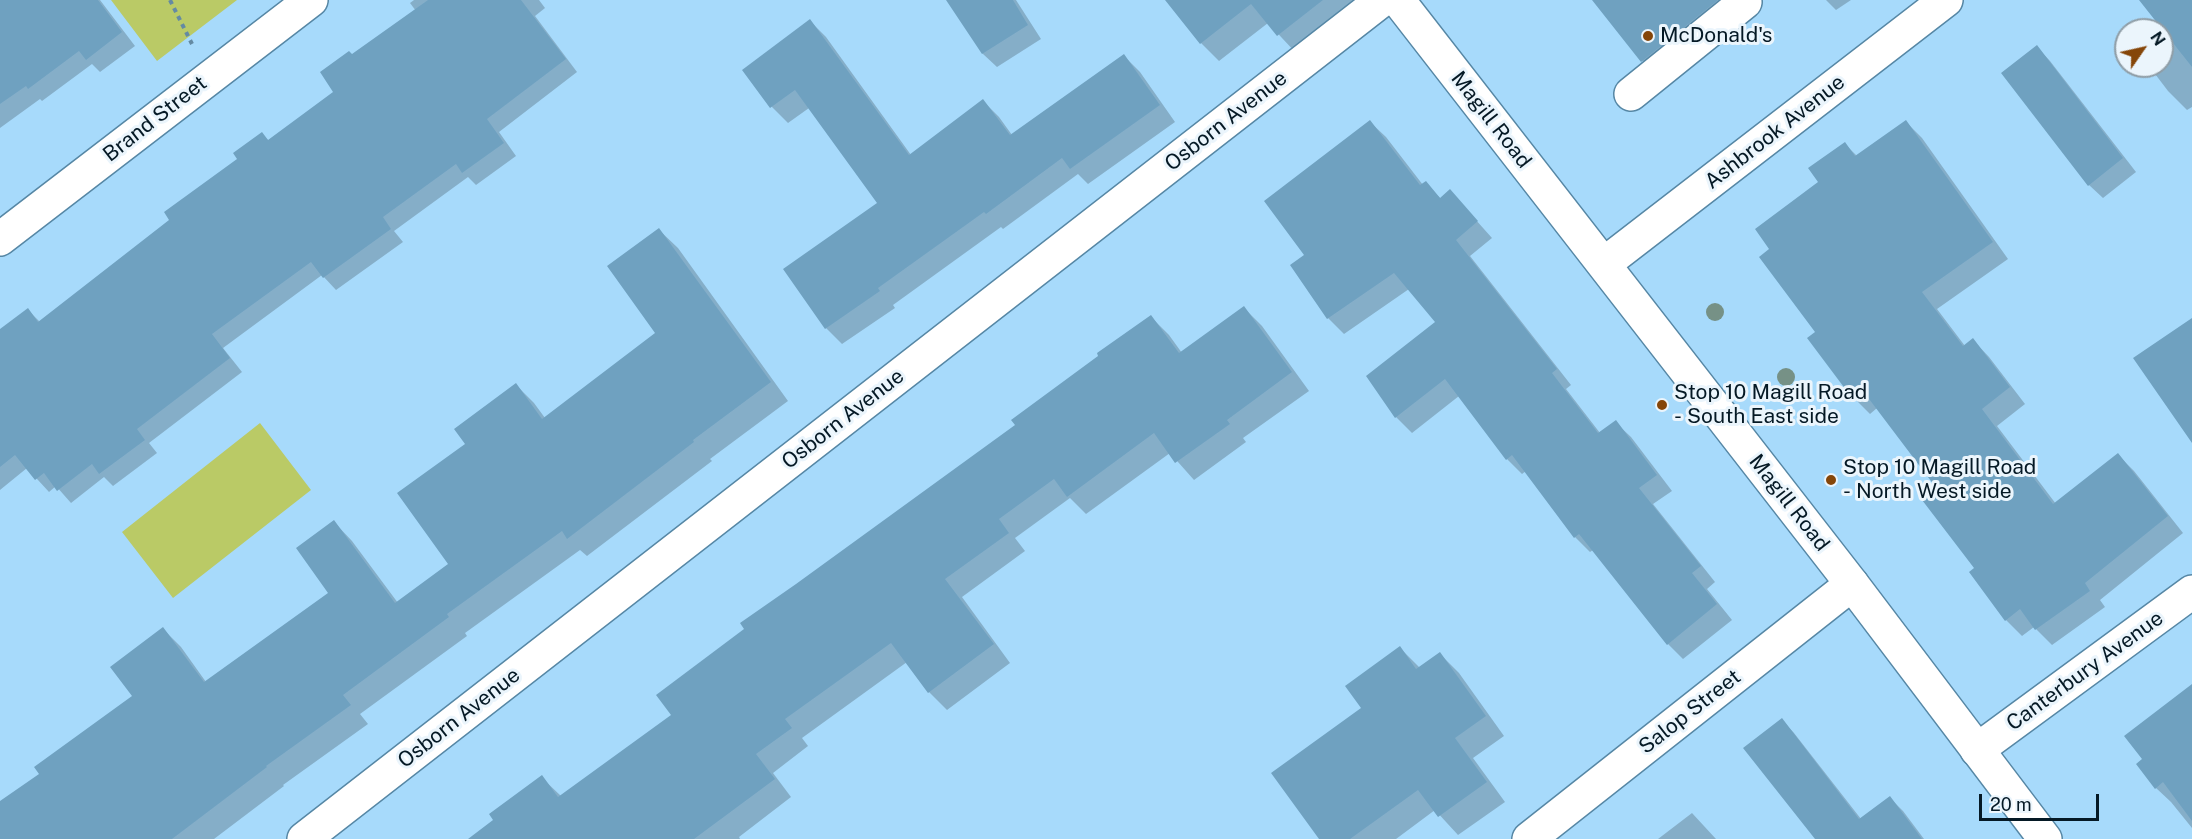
<!DOCTYPE html>
<html>
<head>
<meta charset="utf-8">
<style>
  body { margin:0 }
  #map { position:relative; width:2192px; height:839px; overflow:hidden; background:#a7dafb; font-family:"Public Sans",sans-serif }
  canvas { display:block }
  .north { position:absolute; left:2114px; top:18px; width:60px; height:60px; box-sizing:border-box; background:#ebf5fc; border:2px solid #8f9da6; border-radius:50%; rotate:56deg; font-size:16px; font-weight:700; line-height:24px; text-align:center; color:#051925 }
  .north::after { content:''; display:block; margin:auto; width:21px; height:27px; background:#854609; clip-path:polygon(50% 0,100% 100%,50% 72%,0 100%) }
  .scale { position:absolute; left:1979px; top:794px; width:120px; height:27px; box-sizing:border-box; border:3px solid #051925; border-top:0; padding-left:8px; font-size:18px; line-height:21px; white-space:nowrap; color:#051925; -webkit-text-stroke:4px #ebf5fc; paint-order:stroke }
</style>
</head>
<body>
<div id="map">
<canvas width="2192" height="839"></canvas>
<div class="north">N</div>
<div class="scale">20 m</div>
</div>
<script>
const context = document.querySelector('canvas').getContext('2d');
context.lineJoin = 'round';
function fillPath(path, color) { context.fillStyle = color; context.fill(path, 'evenodd'); }
const poly = rows => new Path2D(rows.map(r => 'M' + r).join(''));
function trace(path, color, width, dash) { context.strokeStyle = color; context.lineWidth = width; context.lineCap = dash ? 'butt' : 'round'; context.setLineDash(dash || []); context.stroke(path); }
function label(font, color, halo, rows, align = 'center') {
  context.font = font + ' "Public Sans",sans-serif'; context.lineWidth = 6; context.setLineDash([]); context.textBaseline = 'middle'; context.strokeStyle = halo; context.fillStyle = color; for (const [text, x, y, turn = 0] of rows) {
    context.save(); context.translate(x, y); context.rotate((+turn || 0) * Math.PI / 180); context.textAlign = isNaN(turn) ? turn : align; if (halo) context.strokeText(text, 0, 0); context.fillText(text, 0, 0); context.restore();
  }
}
const green = poly([
  [111,0,237,0,157,61],
  [260,423,311,490,173,598,122,532]
]);
const shadow = poly([
  [0,0,100,0,135,46,100,72,92,64,42,101,40,99,0,128],
  [414,0,539,0,545,8,535,16,577,72,499,132,516,156,476,185,468,177,394,231,403,242,336,290,322,275,223,348,242,372,149,443,157,453,113,486,104,477,71,503,56,486,49,492,27,468,0,490,0,331,28,310,40,322,171,220,239,159,262,134,269,141,335,92,352,56,416,11,410,3],
  [972,0,1016,0,1041,39,997,67,983,54,955,11],
  [1167,0,1363,0,1296,53,1268,23,1219,61,1201,43],
  [1594,0,1731,0,1648,68],
  [1826,0,1851,0,1836,10],
  [2141,0,2192,0,2192,107,2187,110,2168,91,2149,66,2162,66,2162,36,2167,33],
  [810,21,826,37,911,155,983,101,999,117,1012,135,1124,56,1140,72,1175,122,1088,184,1078,174,1003,229,1001,227,893,305,895,308,842,344,826,328,879,204,809,108,788,123,772,107,744,70],
  [2037,47,2050,61,2136,172,2103,198,2089,185],
  [1370,122,1386,137,1423,185,1426,183,1441,199,1450,191,1492,238,1470,256,1571,385,1566,389,1600,433,1615,422,1631,437,1672,491,1653,504,1715,582,1707,589,1732,620,1683,659,1668,644,1593,550,1590,552,1575,537,1526,471,1522,474,1507,459,1459,396,1412,433,1396,417,1368,376,1437,322,1409,289,1344,334,1328,318,1292,265,1306,255],
  [1906,122,1922,138,2008,259,1937,309,1965,346,1973,340,1989,357,2025,404,1997,426,2056,504,2118,455,2134,471,2183,533,2100,600,2105,607,2052,645,2034,627,2022,636,2006,620,1976,569,1936,485,1877,408,1870,414,1853,397,1809,338,1817,332,1772,250,1821,182,1845,144,1857,156],
  [659,230,678,248,788,401,710,459,712,461,587,556,580,550,465,633,467,636,360,714,368,724,283,785,284,786,214,839,0,839,0,803,41,774,134,697,163,629,181,647,206,682,330,593,334,522,352,541,398,603,451,565,467,445,516,385,534,403,545,418,657,334],
  [1244,308,1262,326,1309,391,1243,438,1246,442,1194,480,1170,453,1086,514,1070,498,1015,538,1025,551,962,597,1010,663,947,710,929,692,907,662,802,738,808,746,773,773,791,797,739,837,740,839,470,839,496,820,541,777,561,796,673,715,1017,425,1151,317,1169,335,1182,353],
  [1400,648,1420,668,1440,654,1459,673,1504,736,1473,758,1505,802,1458,835,1435,810,1396,839,1320,839,1363,709],
  [2192,686,2192,828,2171,802,2156,788,2144,759],
  [1782,720,1794,733,1861,819,1890,798,1903,811,1924,839,1816,839],
  [1692,813,1716,839,1658,839]
]);
const building = poly([
  [0,0,98,0,122,32,86,60,79,51,28,89,26,86,0,104],
  [428,0,521,0,566,59,487,119,504,143,462,173,456,164,383,217,391,229,323,278,311,262,212,334,230,358,137,429,145,440,99,474,92,464,57,491,44,473,35,480,15,455,0,467,0,329,28,308,38,322,169,220,164,212,237,159,233,153,262,132,268,140,333,92,320,72,349,51,352,54],
  [946,0,1013,0,1028,25,982,54],
  [1165,0,1323,0,1277,36,1251,4,1200,44],
  [1592,0,1718,0,1641,62],
  [2139,0,2192,0,2192,67],
  [810,19,909,155,983,99,1010,135,1124,54,1160,105,1070,169,1062,158,986,214,984,212,878,288,880,291,825,329,783,269,877,203,795,90,770,108,742,70],
  [2037,45,2123,158,2088,186,2001,73],
  [1370,120,1420,185,1426,181,1440,198,1450,189,1478,221,1456,240,1557,369,1552,373,1598,433,1616,420,1657,475,1639,488,1701,566,1692,573,1717,604,1667,645,1579,534,1574,538,1512,455,1506,460,1445,379,1395,418,1366,376,1435,322,1394,273,1327,319,1290,265,1304,255,1264,201],
  [1906,120,1993,242,1922,292,1963,346,1973,338,2010,387,1982,409,2053,504,2118,453,2168,516,2085,583,2090,591,2035,630,2020,609,2005,621,1969,572,1974,568,1919,496,1934,485,1863,391,1852,398,1807,338,1815,332,1759,257,1769,249,1755,229,1818,182,1808,168,1845,142,1855,156],
  [659,228,771,382,693,440,694,442,567,539,562,531,447,614,449,617,343,695,351,705,266,766,267,767,172,839,0,839,0,801,39,774,34,767,132,696,110,667,163,627,204,682,328,593,296,548,334,520,395,603,448,564,397,493,465,444,454,429,516,383,542,419,655,333,607,266],
  [1244,306,1292,372,1227,420,1230,424,1175,463,1154,433,1067,497,1054,479,999,519,1009,533,945,579,994,644,928,693,891,643,785,719,792,728,756,754,775,779,694,839,468,839,493,820,489,814,542,775,558,797,671,715,656,695,744,629,740,623,796,584,1015,425,1011,420,1098,356,1097,353,1151,315,1179,353],
  [2192,318,2192,443,2133,358],
  [1400,646,1416,669,1440,652,1486,716,1455,738,1487,782,1438,817,1418,790,1350,839,1319,839,1271,773,1361,708,1345,686],
  [2192,684,2192,821,2163,782,2155,789,2136,764,2142,759,2124,736],
  [1782,718,1859,819,1890,796,1922,839,1815,839,1743,748]
]);
const path = poly([
  [170,0,192,44]
]);
const minor = poly([
  [1631,94,1745,2,1743,0],
  [0,239,311,0],
  [1604,264,1946,0],
  [1977,750,2192,592],
  [304,839,1382,0],
  [1529,839,1852,584]
]);
const major = poly([
  [1398,0,1852,584,2045,839]
]);
const trees = [
  [1715,312],
  [1786,377]
];
const markers = [
  [1648,36,6,"#854609"],
  [1662,405,6,"#854609"],
  [1831,480,6,"#854609"]
];
const poiNames = [
  ["McDonald's",1660,36],
  ["Stop 10 Magill Road",1674,393],
  ["- South East side",1674,417],
  ["Stop 10 Magill Road",1843,468],
  ["- North West side",1843,492]
];
const streetNames = [
  ["Brand Street",155,119,-38],
  ["Magill Road",1491,120,52],
  ["Osborn Avenue",1226,121,-38],
  ["Ashbrook Avenue",1775,132,-38],
  ["Osborn Avenue",843,419,-38],
  ["Magill Road",1789,503,52],
  ["Canterbury Avenue",2085,671,-36],
  ["Salop Street",1690,712,-38],
  ["Osborn Avenue",459,718,-38]
];
fillPath(green, '#baca66');
fillPath(shadow, '#0003');
fillPath(building, '#6fa1c0');
trace(minor, '#5687a5', 36);
trace(major, '#5687a5', 36);
trace(path, '#648aa3', 4, [4.5, 4.5]);
trace(minor, '#fff', 33);
trace(major, '#fff', 33);
context.fillStyle = '#769186';
for (const [x, y] of trees) { context.beginPath(); context.arc(x, y, 9, 0, 2 * Math.PI); context.fill(); }
for (const [x, y, r, color] of markers) { const dot = new Path2D(); dot.arc(x, y, r, 0, 2 * Math.PI); context.fillStyle = color; context.fill(dot); trace(dot, '#ebf5fc', 2); }
label('21px', '#051925', '#ebf5fc', poiNames, 'left');
label('21px', '#051925', '#ebf5fc', streetNames);
</script>
</body>
</html>
